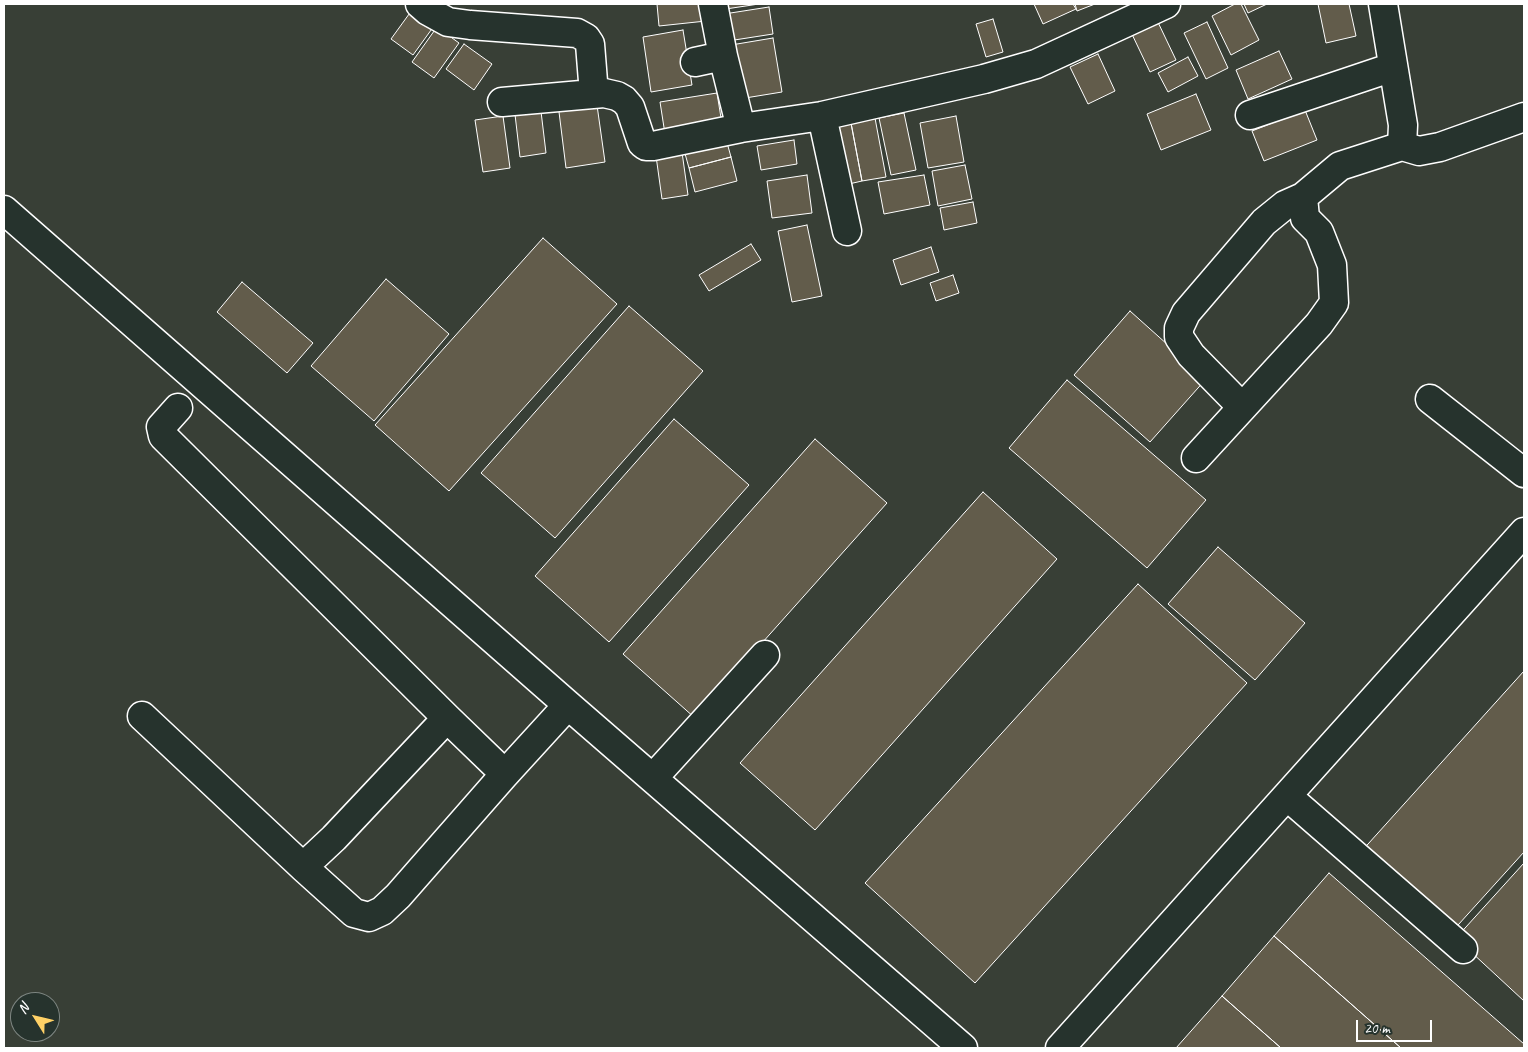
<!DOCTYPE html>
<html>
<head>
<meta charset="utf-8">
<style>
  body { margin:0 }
  #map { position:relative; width:1528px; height:1052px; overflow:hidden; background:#383f36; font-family:Caveat,sans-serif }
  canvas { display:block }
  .frame { position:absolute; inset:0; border:5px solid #fff; pointer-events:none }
  .north { position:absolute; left:10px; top:992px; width:50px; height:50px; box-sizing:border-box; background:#26332d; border:1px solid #7d8581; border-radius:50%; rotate:306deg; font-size:14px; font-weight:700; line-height:20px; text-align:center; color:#fff }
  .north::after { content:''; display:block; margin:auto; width:18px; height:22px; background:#ffd166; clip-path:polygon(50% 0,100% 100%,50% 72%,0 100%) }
  .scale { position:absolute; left:1356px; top:1020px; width:76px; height:22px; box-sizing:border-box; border:2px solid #fff; border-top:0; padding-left:6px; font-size:15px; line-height:18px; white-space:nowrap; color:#fff; -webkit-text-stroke:4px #26332d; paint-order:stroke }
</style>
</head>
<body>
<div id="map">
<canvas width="1528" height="1052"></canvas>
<div class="frame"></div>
<div class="north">N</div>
<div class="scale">20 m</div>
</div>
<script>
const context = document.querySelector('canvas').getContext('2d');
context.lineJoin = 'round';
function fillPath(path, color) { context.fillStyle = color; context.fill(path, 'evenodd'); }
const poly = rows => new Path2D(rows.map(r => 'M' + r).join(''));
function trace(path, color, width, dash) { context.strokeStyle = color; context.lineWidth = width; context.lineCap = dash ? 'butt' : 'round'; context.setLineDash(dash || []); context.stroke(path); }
const building = poly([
  [657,4,704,4,706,21,659,26,657,4],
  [718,4,759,4,719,10,718,4],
  [1034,4,1073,4,1076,9,1043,24,1034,4],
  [1075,4,1095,4,1077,11,1075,4],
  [1235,4,1241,4,1259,40,1231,55,1212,16,1235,4],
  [1244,4,1267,4,1248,13,1244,4],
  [1318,4,1349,4,1356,36,1326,43,1318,4],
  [769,7,773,34,728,41,724,14,769,7],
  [412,10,434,26,413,55,391,39,412,10],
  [1155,16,1176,60,1150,72,1129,28,1155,16],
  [993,19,1003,52,986,57,976,24,993,19],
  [1207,22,1228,68,1206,79,1184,33,1207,22],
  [437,27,459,43,434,78,412,62,437,27],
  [683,30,692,85,651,92,643,37,683,30],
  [773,38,782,92,739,99,731,45,773,38],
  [464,44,492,64,474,90,446,69,464,44],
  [1279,51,1292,79,1248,99,1236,70,1279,51],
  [1098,54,1115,91,1088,104,1070,67,1098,54],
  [1188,57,1198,76,1168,92,1158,73,1188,57],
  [717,93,722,124,665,134,660,102,717,93],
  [1196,94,1211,130,1161,150,1147,114,1196,94],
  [596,98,605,162,566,168,558,104,596,98],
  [540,103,546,153,520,157,514,106,540,103],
  [1305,110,1317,140,1264,161,1252,131,1305,110],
  [904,113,916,170,891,175,879,118,904,113],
  [503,116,510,168,483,172,475,120,503,116],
  [956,116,964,162,928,168,920,123,956,116],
  [875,118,886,177,862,181,851,123,875,118],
  [851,123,862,181,840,186,829,127,851,123],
  [726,139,731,157,689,168,684,150,726,139],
  [794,140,797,164,761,170,757,146,794,140],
  [682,152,688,195,662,199,656,156,682,152],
  [731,157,737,181,695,192,689,168,731,157],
  [965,165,972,199,938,206,932,171,965,165],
  [807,175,812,213,772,218,767,181,807,175],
  [924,175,930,205,884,214,878,182,924,175],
  [973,202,977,223,944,230,940,208,973,202],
  [807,225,822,296,792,302,778,231,807,225],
  [543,238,617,304,449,491,375,425,543,238],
  [751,244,761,260,709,291,699,275,751,244],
  [931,247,939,272,901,285,893,260,931,247],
  [953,275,959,293,936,301,930,283,953,275],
  [386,279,449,334,374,421,311,366,386,279],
  [242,282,313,343,287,373,217,312,242,282],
  [629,306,703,371,555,538,481,473,629,306],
  [1130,311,1206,379,1150,442,1074,375,1130,311],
  [1067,380,1206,500,1147,568,1009,448,1067,380],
  [674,419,749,485,609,642,535,576,674,419],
  [815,439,887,503,695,718,623,654,815,439],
  [983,492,1057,559,815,830,740,763,983,492],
  [1218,547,1305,623,1255,680,1168,604,1218,547],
  [1138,584,1247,683,975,983,865,883,1138,584],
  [1524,671,1524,852,1449,935,1359,854,1524,671],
  [1524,863,1524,1001,1456,938,1524,863],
  [1329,873,1524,1044,1524,1048,1401,1048,1274,936,1329,873],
  [1274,936,1401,1048,1281,1048,1222,996,1274,936],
  [1222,996,1281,1048,1176,1048,1222,996]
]);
const minor = poly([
  [420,4,428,11,448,22,470,25,577,33,586,38,590,44,594,94],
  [713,4,723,56],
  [1383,4,1403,125,1402,146,1419,151,1440,147,1524,117],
  [695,62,723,56,741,128],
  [502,102,604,93,617,96,624,100,630,107,642,143,646,146,653,146,741,128,822,116,984,79,1036,64,1166,4],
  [1250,115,1393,67],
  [822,116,847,231],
  [4,210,568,705,963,1048],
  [1430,399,1524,473],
  [1242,407,1191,355,1179,337,1179,328,1186,313,1264,222,1285,205,1303,197],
  [178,408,161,427,163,436,167,440,447,718,505,774,568,705],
  [1196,458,1319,324,1334,303,1332,265,1319,232,1305,218,1303,197,1340,166,1402,146],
  [142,716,303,867],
  [447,718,334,838,303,867,354,913,369,917,382,911,398,896,505,774],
  [653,778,765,655],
  [1287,796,1463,949],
  [1060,1048,1524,532]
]);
fillPath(building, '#625c4b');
trace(building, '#fff', 1);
trace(minor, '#fff', 31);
trace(minor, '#26332d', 28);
</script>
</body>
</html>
